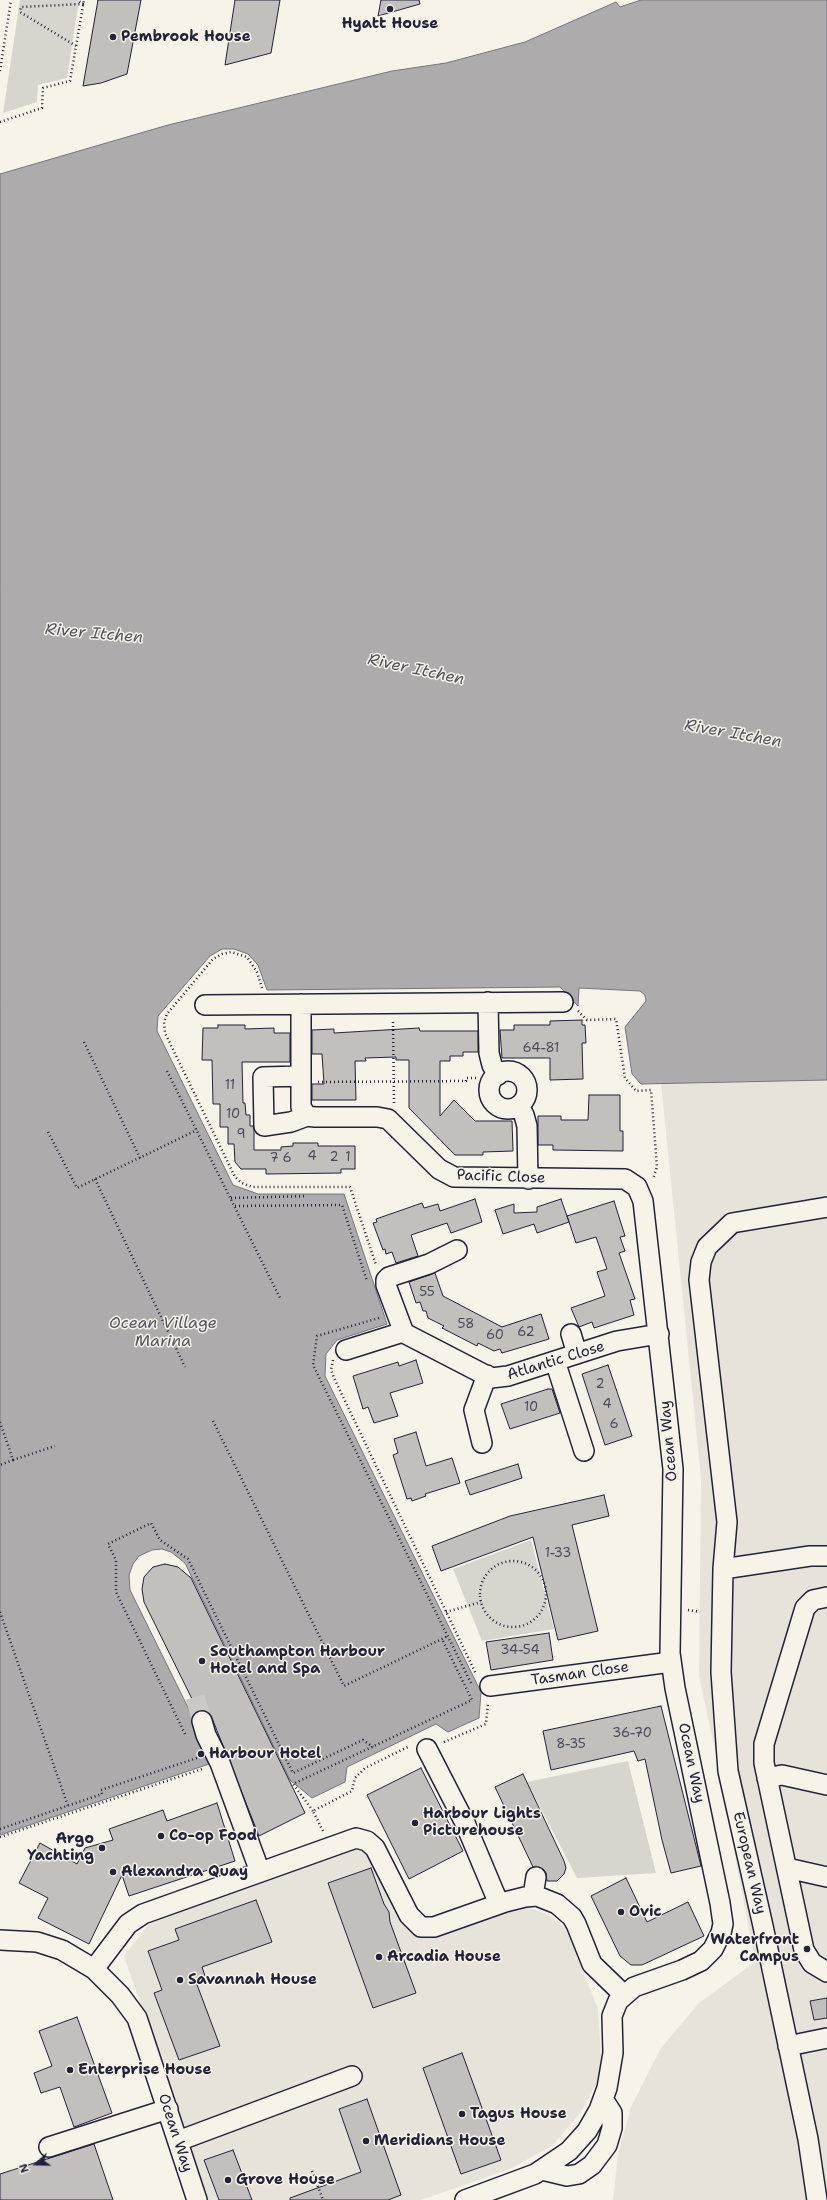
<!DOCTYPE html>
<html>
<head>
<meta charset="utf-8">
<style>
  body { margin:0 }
  #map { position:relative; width:827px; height:2200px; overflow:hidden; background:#f7f3e8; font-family:"Shantell Sans",sans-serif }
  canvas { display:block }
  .north { position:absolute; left:16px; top:2144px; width:40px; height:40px; -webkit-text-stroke:3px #f7f3e8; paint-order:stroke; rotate:250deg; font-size:11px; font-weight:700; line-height:16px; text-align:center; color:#22223b }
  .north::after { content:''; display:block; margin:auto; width:14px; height:18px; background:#22223b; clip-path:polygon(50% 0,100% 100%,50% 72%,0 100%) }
</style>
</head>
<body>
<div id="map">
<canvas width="827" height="2200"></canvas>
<div class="north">N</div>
</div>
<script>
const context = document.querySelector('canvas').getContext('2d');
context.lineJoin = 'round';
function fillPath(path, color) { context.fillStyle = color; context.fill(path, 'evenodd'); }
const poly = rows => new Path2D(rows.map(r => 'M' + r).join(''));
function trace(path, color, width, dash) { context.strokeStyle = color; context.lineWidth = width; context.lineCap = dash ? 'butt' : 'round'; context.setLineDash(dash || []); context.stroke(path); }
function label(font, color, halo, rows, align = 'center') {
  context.font = font + ' "Shantell Sans",sans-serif'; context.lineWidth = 3; context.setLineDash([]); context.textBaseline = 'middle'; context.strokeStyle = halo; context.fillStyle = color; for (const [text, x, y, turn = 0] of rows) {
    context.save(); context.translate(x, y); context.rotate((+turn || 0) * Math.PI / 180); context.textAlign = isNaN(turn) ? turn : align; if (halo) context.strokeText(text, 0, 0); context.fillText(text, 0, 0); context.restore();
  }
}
const built = poly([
  [827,1080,827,2200,613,2200,618,2154,631,2107,661,2048,699,2003,755,1962,716,1755,699,1676,701,1478,661,1083],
  [352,1846,363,1847,372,1856,413,1935,434,1935,527,1907,549,1915,565,1927,598,2009,602,2073,581,2112,552,2146,510,2169,421,2200,208,2200,124,1956,149,1924]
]);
const green = poly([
  [20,0,79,0,67,78,38,85,37,102,3,113],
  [531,1540,554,1629,482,1641,453,1569],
  [628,1761,656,1873,577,1878,527,1782]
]);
const water = poly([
  [641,0,827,0,827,1080,641,1084,632,1074,625,1027,646,1001,645,995,640,991,579,988,578,1006,560,987,267,990,258,965,248,954,234,949,222,949,210,956,158,1016,157,1031,233,1185,258,1194,344,1194,387,1324,337,1340,326,1354,325,1376,481,1692,479,1718,448,1732,436,1724,347,1767,345,1782,312,1798,290,1780,185,1563,171,1552,162,1549,152,1550,139,1556,133,1564,129,1575,130,1590,215,1762,0,1835,0,174,168,125,392,71,446,63,525,42,616,2,620,7,641,0]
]);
const building = poly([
  [98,0,141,0,127,74,101,83,83,86,98,0],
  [235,0,280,0,271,53,225,65,235,0],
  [381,0,419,0,420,4,378,16,381,0],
  [582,1020,582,1025,585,1025,586,1043,582,1043,583,1079,550,1080,550,1058,502,1058,500,1030,514,1030,514,1025,550,1025,550,1021,582,1020],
  [218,1025,245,1025,245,1029,274,1028,274,1033,290,1033,290,1062,242,1062,243,1103,245,1103,246,1115,250,1115,250,1126,253,1126,254,1130,254,1150,281,1150,281,1147,293,1146,293,1143,318,1143,318,1146,355,1146,355,1169,341,1169,341,1173,266,1174,266,1169,241,1169,235,1162,234,1144,228,1144,228,1127,220,1127,220,1104,213,1104,212,1060,202,1060,203,1028,218,1028,218,1025],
  [419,1028,420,1031,478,1031,478,1052,463,1052,463,1056,450,1056,450,1061,440,1061,440,1116,454,1100,475,1121,512,1121,513,1151,483,1152,483,1155,455,1155,409,1108,409,1060,396,1060,396,1057,365,1058,366,1061,355,1061,356,1100,312,1100,312,1084,324,1084,322,1054,312,1054,312,1030,334,1029,334,1033,419,1028],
  [589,1095,620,1095,620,1131,623,1131,623,1151,553,1150,553,1145,538,1145,538,1116,561,1116,561,1120,588,1120,589,1095],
  [475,1199,482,1222,451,1233,447,1223,411,1235,418,1256,396,1263,392,1252,386,1254,385,1249,383,1250,373,1223,377,1222,376,1219,422,1203,424,1208,438,1204,440,1211,475,1199],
  [561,1199,569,1222,537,1233,534,1224,503,1234,495,1210,514,1204,514,1213,537,1212,537,1207,561,1199],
  [614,1201,625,1236,620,1237,625,1251,619,1253,635,1299,630,1300,634,1315,594,1328,592,1322,579,1327,571,1308,605,1296,597,1272,607,1269,596,1237,576,1243,567,1216,614,1201],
  [435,1273,443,1296,502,1327,541,1314,549,1339,502,1353,500,1349,494,1351,478,1343,477,1346,442,1328,444,1326,428,1318,426,1311,423,1311,420,1302,416,1303,409,1282,435,1273],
  [416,1360,423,1383,390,1393,398,1416,374,1423,368,1407,363,1409,353,1376,398,1362,399,1366,416,1360],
  [608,1365,632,1436,605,1445,582,1374,608,1365],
  [548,1389,552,1389,560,1413,510,1429,501,1404,548,1389],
  [416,1432,426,1466,452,1458,460,1483,425,1494,426,1496,412,1501,411,1498,407,1499,393,1455,398,1453,394,1439,416,1432],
  [518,1464,522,1478,470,1495,465,1481,518,1464],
  [604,1495,609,1516,572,1525,598,1631,558,1640,533,1537,441,1571,432,1546,510,1516,604,1495],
  [165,1564,178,1567,191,1578,305,1813,259,1836,212,1718,205,1710,198,1711,144,1602,142,1589,144,1577,153,1567,165,1564],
  [549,1633,553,1660,491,1670,486,1642,549,1633],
  [661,1706,701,1866,671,1873,662,1840,645,1759,638,1761,634,1751,551,1770,543,1731,661,1706],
  [421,1768,463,1851,409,1879,367,1795,421,1768],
  [523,1774,564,1861,566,1868,564,1874,557,1881,547,1881,546,1873,543,1869,533,1867,495,1787,523,1774],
  [217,1803,235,1861,129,1896,122,1875,89,1944,38,1918,48,1898,19,1883,40,1843,77,1864,85,1848,113,1840,109,1829,163,1810,167,1821,217,1803],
  [371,1868,384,1904,389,1912,390,1922,416,1993,373,2008,328,1883,371,1868],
  [626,1878,647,1922,688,1902,704,1936,642,1965,631,1965,620,1956,591,1896,626,1878],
  [256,1900,272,1942,202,1967,206,1979,196,1982,220,2046,179,2060,154,1993,162,1990,148,1951,179,1940,175,1929,256,1900],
  [827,1998,827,2018,814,2020,810,2001,827,1998],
  [77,2017,112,2113,74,2127,60,2087,41,2093,34,2073,52,2066,39,2031,77,2017],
  [462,2053,501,2160,461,2174,423,2068,462,2053],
  [367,2099,401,2195,388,2200,290,2200,290,2198,361,2172,339,2109,367,2099],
  [94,2144,113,2200,0,2200,0,2174,94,2144],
  [233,2150,252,2200,219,2200,204,2160,233,2150]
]);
const minorTunnel = poly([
  [195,1697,202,1721]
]);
const path = poly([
  [76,46,20,12,21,7,83,4,77,0],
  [0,71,11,0],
  [0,122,42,108,43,88,70,81,84,0],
  [262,988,257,972,247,957,231,952,222,954,213,959,167,1014,164,1022,165,1033,235,1177,242,1183,252,1187,350,1187,376,1265],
  [578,1011,587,1020,616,1019,625,1078,636,1091,651,1090,657,1167,653,1179],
  [393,1022,394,1103],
  [84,1042,140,1158],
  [167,1071,280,1298],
  [318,1082,466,1081,466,1078,478,1078],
  [48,1132,77,1188,197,1130],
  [95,1179,185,1367],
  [231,1198,307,1196],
  [235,1206,342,1205,367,1281],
  [379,1318,317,1336,313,1365,472,1685],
  [333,1360,331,1370,334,1378,476,1674],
  [213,1421,344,1686,448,1636],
  [0,1422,13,1460,0,1465],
  [13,1460,55,1446],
  '480 1594a33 33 0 1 1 66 0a33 33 0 1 1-66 0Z',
  [688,1610,700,1612],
  [0,1612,68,1806],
  [446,1612,481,1602],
  [185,1734,116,1592,116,1560,108,1544,151,1523,160,1540,188,1559,293,1773,363,1740,373,1747],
  [444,1742,486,1724,488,1703],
  [313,1811,293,1784,472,1700,442,1639],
  [0,1829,102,1794,101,1790,197,1758,196,1756],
  [323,1831,313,1811,352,1791,355,1778,365,1768,410,1746],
  [0,1837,202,1769],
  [312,2171,323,2200]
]);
const minor = poly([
  [488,1002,489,1053,492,1065,498,1075],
  [301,1004,301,1107,307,1116,315,1117,377,1117,388,1119,439,1169,454,1177,625,1179,637,1187,643,1201,673,1469,670,1653,675,1688,720,1903,723,1924,721,1933,713,1949,701,1961,682,1970,634,1987,618,2001,612,2016,613,2053,607,2088,599,2110,587,2131,569,2151,535,2174,465,2200],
  [205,1005,563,1002],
  '489 1090a19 19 0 1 1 38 0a19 19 0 1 1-38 0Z',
  [301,1076,263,1077,264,1126,291,1122,307,1116],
  [519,1106,524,1115,527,1126,528,1179],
  [457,1250,429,1264,389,1277,386,1280,386,1285,404,1333,491,1378,508,1376,617,1341,659,1334],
  [571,1334,577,1354],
  [346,1350,403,1332],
  [555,1361,584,1451],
  [482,1443,474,1410,487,1375],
  [723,1569,810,1556,827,1556],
  [827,1597,813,1600,805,1608,764,1744,764,1763,804,1950,812,1963,827,1972],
  [490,1686,671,1662],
  [202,1721,206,1735,220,1763,260,1872],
  [427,1749,465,1823,499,1904],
  [767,1778,782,1775,827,1785],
  [787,1868,827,1877],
  [533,1896,536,1877],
  [0,1940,37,1942,62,1950,94,1969,120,1995,137,2018,142,2033,197,2200],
  [94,1969,128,1924,143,1914,356,1838,367,1841,375,1848,409,1915,421,1927,434,1927,505,1902,525,1897,537,1896,557,1904,572,1917,576,1924,592,1964,624,1995],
  [788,2046,827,2038],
  [178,2141,352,2076],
  [49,2147,168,2109],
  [542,2170,567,2176,579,2174,592,2165,607,2145,612,2128,612,2113,603,2099],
  [817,2200,808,2139,763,1926,728,1771,721,1672,723,1569,727,1522,699,1280,701,1262,707,1247,732,1223,827,1207]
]);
const markers = [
  [390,9,4,"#22223b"],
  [113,37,4,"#22223b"],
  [202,1661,4,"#22223b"],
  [201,1754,4,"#22223b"],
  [415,1823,4,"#22223b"],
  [161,1836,4,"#22223b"],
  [102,1848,4,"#22223b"],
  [113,1872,4,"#22223b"],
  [621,1912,4,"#22223b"],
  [807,1949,4,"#22223b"],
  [379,1957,4,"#22223b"],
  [180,1980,4,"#22223b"],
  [70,2070,4,"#22223b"],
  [462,2114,4,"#22223b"],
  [366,2141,4,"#22223b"],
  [228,2180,4,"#22223b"]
];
const numberNames = [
  ["64-81",541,1049],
  ["11",230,1086],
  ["10",233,1115],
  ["9",241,1135],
  ["4",312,1157],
  ["2",334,1158],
  ["1",348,1158],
  ["7",274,1159],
  ["6",287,1159],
  ["55",427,1293],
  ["58",466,1325],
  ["62",526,1333],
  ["60",495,1336],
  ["2",600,1385],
  ["4",607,1405],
  ["10",531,1408],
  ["6",614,1425],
  ["1-33",558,1554],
  ["34-54",520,1651],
  ["36-70",632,1734],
  ["8-35",571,1745]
];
const poiNames = [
  ["Hyatt House",390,24,"center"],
  ["Pembrook House",121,37],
  ["Southampton Harbour",210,1652],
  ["Hotel and Spa",210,1669],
  ["Harbour Hotel",209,1754],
  ["Harbour Lights",423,1814],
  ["Picturehouse",423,1831],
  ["Co-op Food",169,1836],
  ["Argo",94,1839,"right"],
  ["Yachting",94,1856,"right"],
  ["Alexandra Quay",121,1872],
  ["Ovic",629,1912],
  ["Waterfront",799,1940,"right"],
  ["Campus",799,1957,"right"],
  ["Arcadia House",387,1957],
  ["Savannah House",188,1980],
  ["Enterprise House",78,2070],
  ["Tagus House",470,2114],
  ["Meridians House",374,2141],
  ["Grove House",236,2180]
];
const streetNames = [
  ["Pacific Close",501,1177,2],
  ["Atlantic Close",556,1361,-17],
  ["Ocean Way",669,1441,-95],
  ["Tasman Close",580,1674,-8],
  ["Ocean Way",691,1763,78],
  ["European Way",749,1863,77],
  ["Ocean Way",175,2133,72]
];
const waterNames = [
  ["River Itchen",94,634,5],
  ["River Itchen",416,670,12],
  ["River Itchen",733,734,10],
  ["Ocean Village",163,1324],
  ["Marina",163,1342]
];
fillPath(built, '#e7e3db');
fillPath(green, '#d8d5cf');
fillPath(water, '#aeabad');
trace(water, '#76747f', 1);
fillPath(building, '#c2bfbd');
trace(building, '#22223b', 1);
trace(minorTunnel, '#ccc9c5', 19, [19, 10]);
trace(minor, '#22223b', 22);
trace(path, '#22223b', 2.5, [1, 3]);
trace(minor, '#f7f3e8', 19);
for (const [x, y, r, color] of markers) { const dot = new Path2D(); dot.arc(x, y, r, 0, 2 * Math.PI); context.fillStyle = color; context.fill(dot); trace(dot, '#f7f3e8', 1.5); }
label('13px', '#4a495c', null, numberNames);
label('bold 15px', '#22223b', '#f7f3e8', poiNames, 'left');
label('15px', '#22223b', '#f7f3e8', streetNames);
label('italic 16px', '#535263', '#f7f3e8', waterNames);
</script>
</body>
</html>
